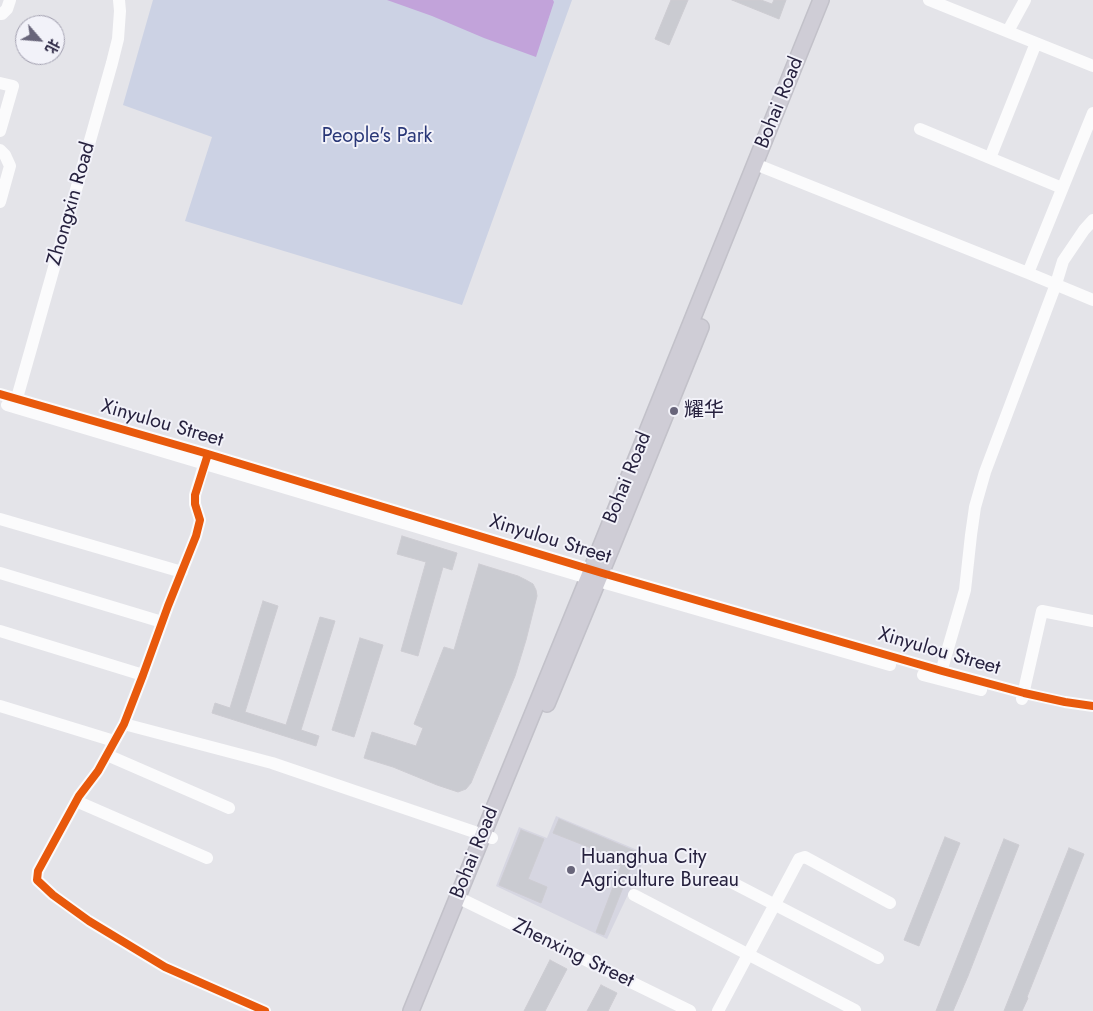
<!DOCTYPE html>
<html>
<head>
<meta charset="utf-8">
<style>
  body { margin:0 }
  #map { position:relative; width:1093px; height:1011px; overflow:hidden; background:#e4e4e9; font-family:Jost,"Noto Sans SC",sans-serif }
  canvas { display:block }
  .north { position:absolute; left:15px; top:15px; width:50px; height:50px; box-sizing:border-box; background:#f2f2f9; border:1px solid #a09eae; border-radius:50%; rotate:117deg; font-size:14px; font-weight:700; line-height:20px; text-align:center; color:#26213e }
  .north::after { content:''; display:block; margin:auto; width:18px; height:22px; background:#68657a; clip-path:polygon(50% 0,100% 100%,50% 72%,0 100%) }
</style>
</head>
<body>
<div id="map">
<canvas width="1093" height="1011"></canvas>
<div class="north">北</div>
</div>
<script>
const context = document.querySelector('canvas').getContext('2d');
context.lineJoin = 'round';
function fillPath(path, color) { context.fillStyle = color; context.fill(path, 'evenodd'); }
const poly = rows => new Path2D(rows.map(r => 'M' + r).join(''));
function trace(path, color, width, dash) { context.strokeStyle = color; context.lineWidth = width; context.lineCap = dash ? 'butt' : 'round'; context.setLineDash(dash || []); context.stroke(path); }
function label(font, color, halo, rows, align = 'center') {
  context.font = font + ' Jost,"Noto Sans SC",sans-serif'; context.lineWidth = 4; context.setLineDash([]); context.textBaseline = 'middle'; context.strokeStyle = halo; context.fillStyle = color; for (const [text, x, y, turn = 0] of rows) {
    context.save(); context.translate(x, y); context.rotate((+turn || 0) * Math.PI / 180); context.textAlign = isNaN(turn) ? turn : align; if (halo) context.strokeText(text, 0, 0); context.fillText(text, 0, 0); context.restore();
  }
}
const built = poly([
  [556,816,647,854,607,939,496,886,519,827,547,838]
]);
const green = poly([
  [153,0,572,0,462,305,185,221,212,137,123,105]
]);
const water = poly([
  [387,0,553,0,554,2,536,57,484,38,432,16]
]);
const building = poly([
  [671,0,688,0,669,45,655,39,671,0],
  [732,0,761,0,772,4,774,0,786,0,779,19,732,0],
  [402,536,457,553,452,570,443,567,418,656,401,651,426,562,397,554,402,536],
  [479,564,518,576,526,580,533,584,536,590,537,596,526,640,515,676,471,783,466,789,458,792,437,785,393,767,364,758,372,732,416,746,423,728,414,724,444,647,454,650,479,564],
  [263,601,278,606,245,712,286,725,320,617,335,621,301,730,319,736,316,746,212,713,215,703,230,708,263,601],
  [360,638,383,645,354,737,332,730,360,638],
  [559,819,637,852,604,935,596,932,621,866,607,860,609,855,553,833,559,819],
  [521,830,544,839,528,879,547,887,541,903,499,885,521,830],
  [945,837,960,843,919,946,904,940,945,837],
  [1004,839,1019,845,968,976,953,1011,936,1011,1004,839],
  [1069,848,1084,854,1027,997,1028,998,1022,1011,1004,1011,1069,848],
  [550,960,567,969,545,1011,524,1011,550,960],
  [601,985,617,993,608,1011,587,1011,601,985]
]);
const minor = poly([
  [929,0,1093,66],
  [0,14,2,14,7,9,10,0],
  [1008,31,1025,0],
  [0,83,13,86,0,131],
  [920,129,1062,188],
  [0,150,5,155,10,166,0,202],
  [990,158,1036,43],
  [755,164,1028,273,1093,300],
  [1028,273,1093,113],
  [0,394,208,454,602,573,942,671,1024,693,1065,702,1093,706],
  [7,405,588,578,890,665],
  [15,405,112,63,118,39,120,11,119,0],
  [207,455,195,495,195,504,200,520,196,536,168,606,143,675,124,724,98,771,79,796,38,871,37,880,53,895,89,921,165,967,265,1011],
  [0,519,182,572],
  [0,573,162,622],
  [0,631,143,675],
  [923,675,981,690],
  [939,679,965,590,971,535,975,507,985,472,1056,284,1063,261,1084,230,1093,220],
  [1022,699,1042,611,1093,621],
  [0,706,114,741],
  [124,724,272,763,492,838],
  [107,755,229,808],
  [76,801,207,858],
  [729,881,878,958],
  [634,895,855,1010],
  [457,897,690,1011],
  [718,1011,799,859,805,857,890,903]
]);
const major = poly([
  [547,704,614,542,701,327],
  [411,1011,588,578,821,0]
]);
const cycleway = poly([
  [0,394,208,454,602,573,942,671,1024,693,1065,702,1093,706],
  [208,454,195,495,195,504,200,520,196,536,168,606,143,675,124,724,98,771,79,796,38,871,37,880,53,895,89,921,165,967,265,1011]
]);
const markers = [
  [674,411,5,"#68657a"],
  [571,870,5,"#68657a"]
];
const streetNames = [
  ["Bohai Road",780,103,-68],
  ["Zhongxin Road",72,204,-74],
  ["Xinyulou Street",162,424,16],
  ["Bohai Road",628,478,-68],
  ["Xinyulou Street",550,540,17],
  ["Xinyulou Street",939,652,16],
  ["Bohai Road",475,853,-68],
  ["Zhenxing Street",573,954,26]
];
const parkNames = [
  ["People's Park",377,137]
];
const poiNames = [
  ["耀华",684,411],
  ["Huanghua City",581,858],
  ["Agriculture Bureau",581,881]
];
fillPath(built, '#d6d6e1');
fillPath(green, '#ccd2e4');
fillPath(water, '#c2a3da');
fillPath(building, '#cacbd1');
trace(building, '#cdccd2', 1);
trace(major, '#c2c1c9', 18);
trace(minor, '#fbfbfc', 12);
trace(major, '#cfcdd6', 15);
trace(cycleway, '#e8590c', 8);
for (const [x, y, r, color] of markers) { const dot = new Path2D(); dot.arc(x, y, r, 0, 2 * Math.PI); context.fillStyle = color; context.fill(dot); trace(dot, '#f2f2f9', 2); }
label('20px', '#26213e', '#f2f2f9', streetNames);
label('20px', '#293777', '#f2f2f9', parkNames);
label('20px', '#26213e', '#f2f2f9', poiNames, 'left');
</script>
</body>
</html>
